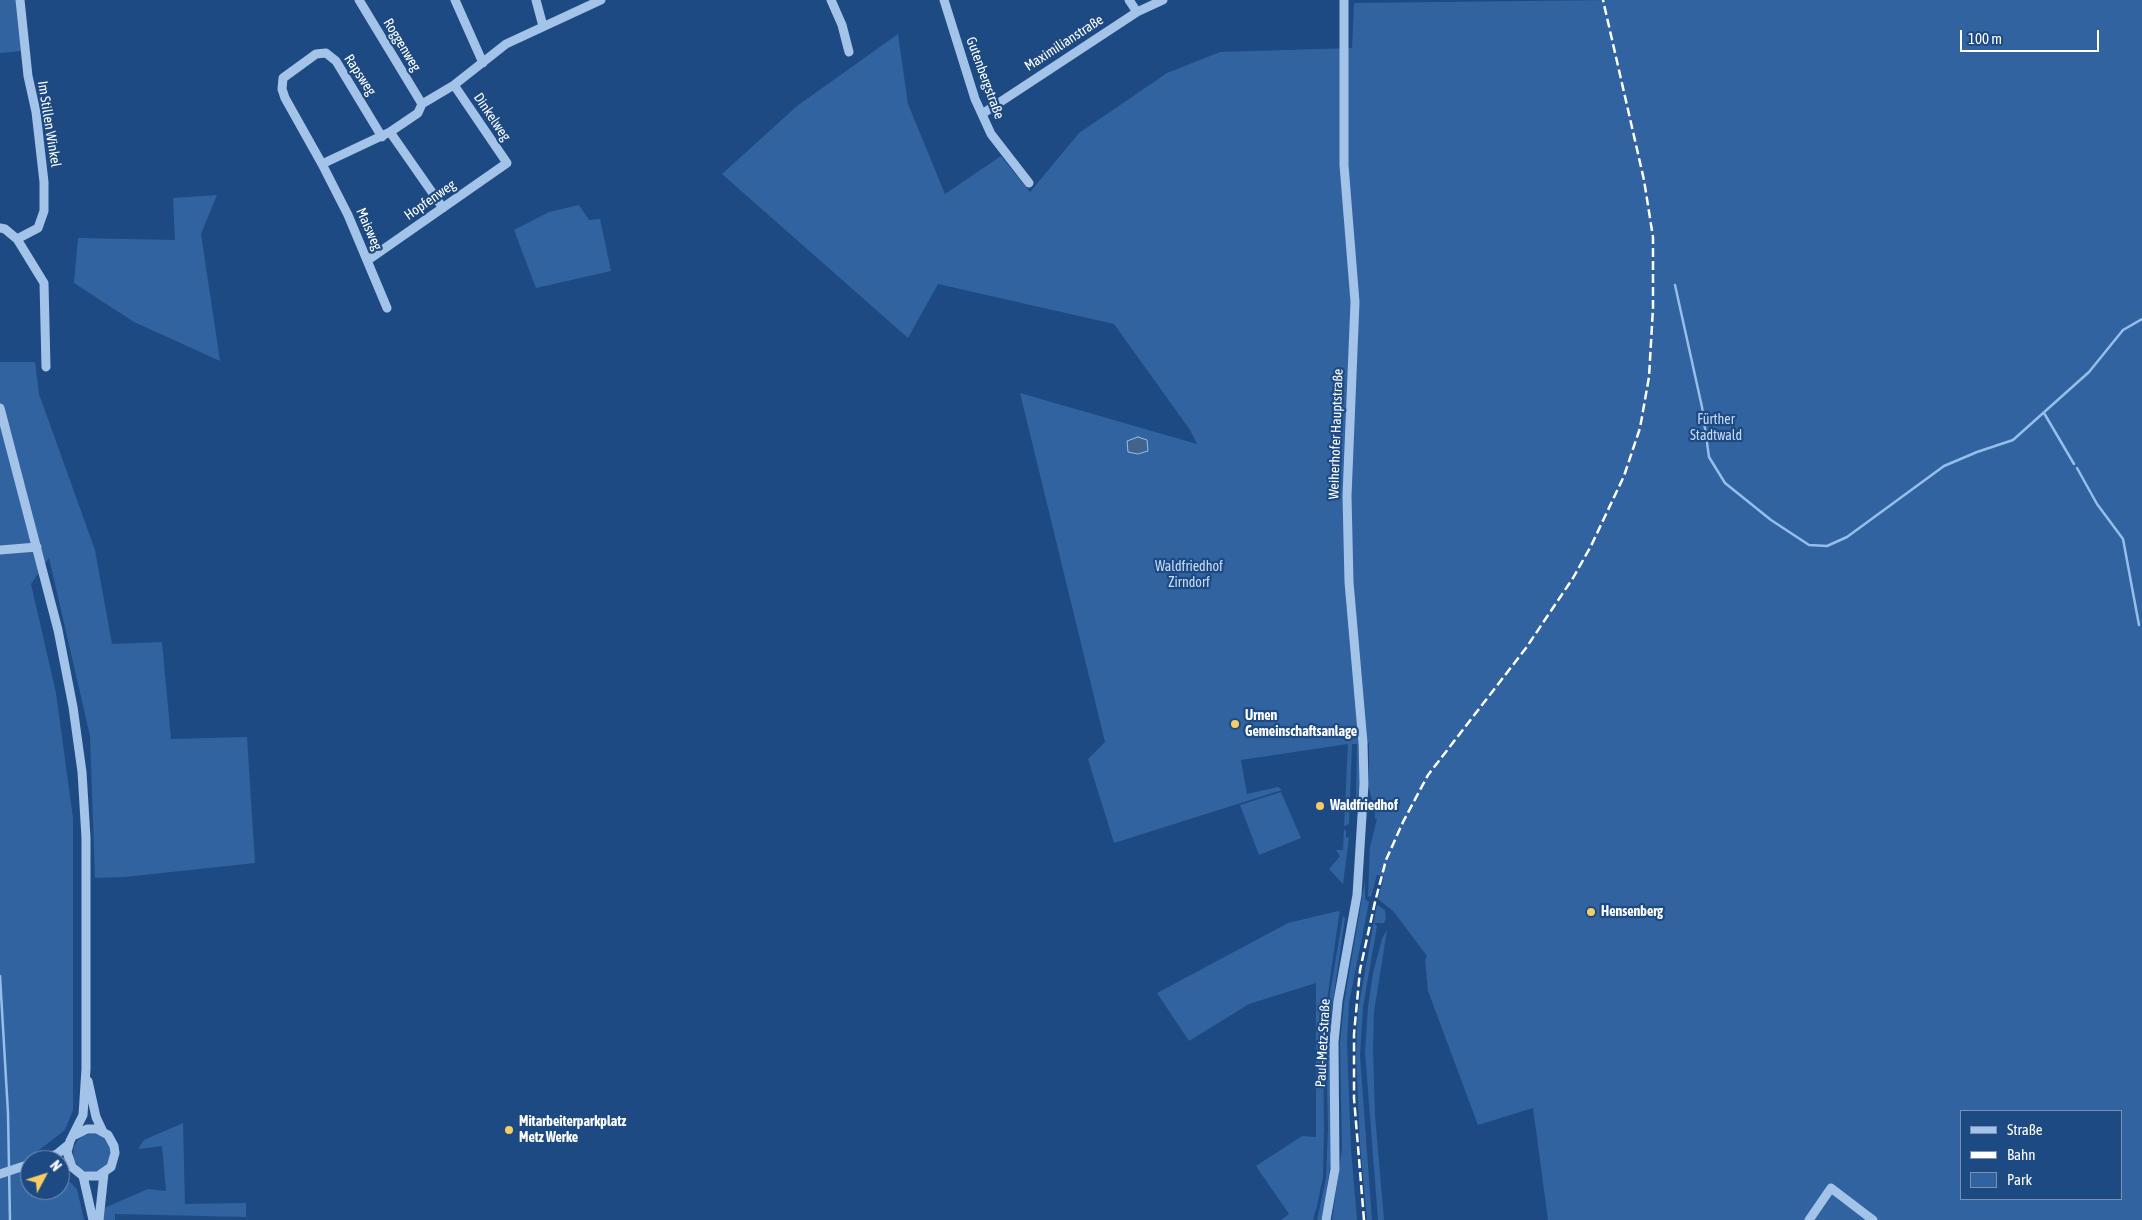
<!DOCTYPE html>
<html>
<head>
<meta charset="utf-8">
<style>
  body { margin:0 }
  #map { position:relative; width:2142px; height:1220px; overflow:hidden; background:#1d4a82; font-family:"Asap Condensed",sans-serif }
  canvas { display:block }
  .legend { position:absolute; left:1960px; top:1110px; width:162px; height:90px; box-sizing:border-box; background:#1d4a82; border:1px solid #7792b4; margin:0; padding:6px 9px; list-style:none; font-size:15px; color:#fff }
  .legend li { display:flex; align-items:center; gap:10px; height:25px }
  .legend b { width:25px; border:1px solid #7792b4 }
  .north { position:absolute; left:20px; top:1150px; width:50px; height:50px; box-sizing:border-box; background:#1d4a82; border:1px solid #7792b4; border-radius:50%; rotate:50deg; font-size:14px; font-weight:700; line-height:20px; text-align:center; color:#fff }
  .north::after { content:''; display:block; margin:auto; width:18px; height:22px; background:#f9cc61; clip-path:polygon(50% 0,100% 100%,50% 72%,0 100%) }
  .scale { position:absolute; left:1960px; top:30px; width:139px; height:22px; box-sizing:border-box; border:2px solid #fff; border-top:0; padding-left:6px; font-size:15px; line-height:18px; white-space:nowrap; color:#fff; -webkit-text-stroke:4px #1d4a82; paint-order:stroke }
</style>
</head>
<body>
<div id="map">
<canvas width="2142" height="1220"></canvas>
<ul class="legend">
<li><b style="height:6px;background:#a3c3e9"></b>Straße</li>
<li><b style="height:6px;background:#fff"></b>Bahn</li>
<li><b style="height:14px;background:#3163a0"></b>Park</li>
</ul>
<div class="north">N</div>
<div class="scale">100 m</div>
</div>
<script>
const context = document.querySelector('canvas').getContext('2d');
context.lineJoin = 'round';
function fillPath(path, color) { context.fillStyle = color; context.fill(path, 'evenodd'); }
const poly = rows => new Path2D(rows.map(r => 'M' + r).join(''));
function trace(path, color, width, dash) { context.strokeStyle = color; context.lineWidth = width; context.lineCap = dash ? 'butt' : 'round'; context.setLineDash(dash || []); context.stroke(path); }
function label(font, color, halo, rows, align = 'center') {
  context.font = font + ' "Asap Condensed",sans-serif'; context.lineWidth = 4.5; context.setLineDash([]); context.textBaseline = 'middle'; context.strokeStyle = halo; context.fillStyle = color; for (const [text, x, y, turn = 0] of rows) {
    context.save(); context.translate(x, y); context.rotate((+turn || 0) * Math.PI / 180); context.textAlign = isNaN(turn) ? turn : align; if (halo) context.strokeText(text, 0, 0); context.fillText(text, 0, 0); context.restore();
  }
}
const green = poly([
  [0,0,21,0,22,51,0,53],
  [1612,0,2142,0,2142,1220,1548,1220,1533,1108,1478,1125,1428,991,1425,960,1427,956,1394,912,1378,899,1384,876,1377,875,1371,897,1368,896,1370,847,1377,819,1375,819,1375,812,1372,812,1372,800,1369,789,1369,743,1358,744,1360,786,1356,801,1357,744,1352,744,1349,824,1344,826,1348,744,1241,760,1247,794,1278,787,1282,790,1114,843,1088,759,1105,742,1020,393,1197,444,1190,430,1114,324,938,284,908,338,722,174,797,106,898,34,908,104,945,194,1001,156,1030,192,1079,133,1167,73,1220,52,1352,48,1354,3],
  [1961,1111,2121,1111,2121,1199,1961,1199],
  [217,195,201,234,220,361,134,322,74,283,78,238,175,240,173,198],
  [579,205,589,220,600,219,611,271,536,288,514,230,549,212],
  [0,362,35,362,39,394,95,550,112,644,162,642,171,739,247,737,255,863,125,877,95,878,90,736,49,558,31,584,56,693,73,818,73,1110,65,1130,26,1160,30,1175,30,1190,60,1190,60,1173,77,1189,84,1220,0,1220],
  [1281,792,1301,838,1259,855,1240,805],
  [1344,829,1346,831,1346,837,1349,838,1343,884,1329,869,1340,856,1336,850,1343,850],
  [1365,880,1365,899,1369,902,1349,1003,1347,1043,1351,1149,1357,1220,1332,1220,1342,1149,1340,1043,1344,1003],
  [1377,905,1385,910,1386,919,1384,923,1374,923,1377,926,1363,1007,1360,1056,1372,1220,1367,1220,1360,1144,1356,1055,1358,1010],
  [1338,911,1340,912,1339,915,1323,1029,1324,1129,1323,1177,1317,1206,1313,1220,1281,1220,1289,1214,1256,1166,1302,1136,1316,1137,1316,983,1249,1004,1189,1041,1157,993,1288,923],
  [1343,916,1345,918,1332,1008,1330,1049,1330,1164,1325,1205,1321,1220,1317,1220,1326,1178,1328,1128,1326,1038,1330,993],
  [1387,930,1374,1012,1373,1050,1375,1115,1384,1220,1378,1220,1365,1052,1368,1007,1373,973,1382,939],
  [183,1123,185,1204,246,1203,246,1217,115,1214,115,1220,103,1220,104,1208,148,1189,166,1191,162,1146,138,1149,144,1140],
  '73 1153a19 19 0 1 1 38 0a19 19 0 1 1-38 0Z'
]);
const water = poly([
  [1138,437,1147,440,1148,451,1138,454,1128,452,1127,441,1138,437]
]);
const stream = poly([
  [1675,285,1702,407,1709,457,1725,483,1771,520,1809,545,1827,546,1847,537,1944,466,1977,452,2013,440,2089,372,2123,330,2142,319],
  [2044,413,2074,464],
  [2077,468,2097,504,2123,539,2139,625],
  [0,976,8,1113,10,1220]
]);
const minor = poly([
  [359,0,422,104],
  [455,0,483,63],
  [536,0,543,26],
  [831,0,842,25,849,52],
  [944,0,975,99,991,134,1029,183],
  [1129,0,1137,12],
  [982,114,1137,12,1163,0],
  [390,132,443,208],
  [382,137,336,61,326,53,316,54,283,78,282,89,285,98,322,164,348,215,387,308],
  [322,164,390,132,418,113,422,104,454,85,506,44,601,0],
  [0,228,5,229,17,239,44,283,46,367],
  [17,239,38,228,44,211,44,182,36,112,28,76,20,0],
  [368,260,507,163,454,85],
  [0,408,58,630,73,707,82,772,86,838,86,1069,83,1115,70,1141,67,1152,72,1167,83,1176,98,1176,111,1167,115,1153,114,1146,108,1135,97,1129,87,1129,75,1135],
  [0,550,37,547],
  [88,1081,96,1117,103,1132],
  [40,1160,57,1154,68,1145],
  [0,1174,30,1164],
  [83,1176,93,1220],
  [99,1220,104,1173],
  [1326,1220,1335,1169,1334,1042,1338,1001,1357,895,1364,784,1363,743,1349,582,1347,496,1355,302,1344,165,1344,0],
  [1809,1220,1831,1188,1873,1220]
]);
const rail = poly([
  [1364,1220,1354,1098,1354,1034,1360,970,1375,902,1386,860,1403,822,1428,775,1526,648,1573,578,1591,546,1624,476,1640,428,1649,377,1653,308,1653,237,1644,180,1603,0]
]);
const markers = [
  [1235,724,5,"#f9cc61"],
  [1320,806,5,"#f9cc61"],
  [1591,912,5,"#f9cc61"],
  [509,1130,5,"#f9cc61"]
];
const streetNames = [
  ["Maximilianstraße",1064,43,-33],
  ["Roggenweg",402,45,59],
  ["Rapsweg",360,75,57],
  ["Gutenbergstraße",985,78,70],
  ["Dinkelweg",492,117,56],
  ["Im Stillen Winkel",49,124,81],
  ["Hopfenweg",430,200,-35],
  ["Maisweg",369,229,66],
  ["Weiherhofer Hauptstraße",1336,434,-88],
  ["Paul-Metz-Straße",1323,1043,-87]
];
const parkNames = [
  ["Fürther",1716,420],
  ["Stadtwald",1716,436],
  ["Waldfriedhof",1189,567],
  ["Zirndorf",1189,583]
];
const poiNames = [
  ["Urnen",1245,716],
  ["Gemeinschaftsanlage",1245,732],
  ["Waldfriedhof",1330,806],
  ["Hensenberg",1601,912],
  ["Mitarbeiterparkplatz",519,1122],
  ["Metz Werke",519,1138]
];
fillPath(green, '#3163a0');
fillPath(water, '#42638c');
trace(water, '#96beeb', 1);
trace(stream, '#96beeb', 2.5);
trace(minor, '#a3c3e9', 9);
trace(rail, '#fff', 2.5, [9, 4]);
for (const [x, y, r, color] of markers) { const dot = new Path2D(); dot.arc(x, y, r, 0, 2 * Math.PI); context.fillStyle = color; context.fill(dot); trace(dot, '#1d4a82', 2); }
label('14px', '#fff', '#1d4a82', streetNames);
label('14px', '#c7ddf7', '#1d4a82', parkNames);
label('bold 14px', '#fff', '#1d4a82', poiNames, 'left');
</script>
</body>
</html>
